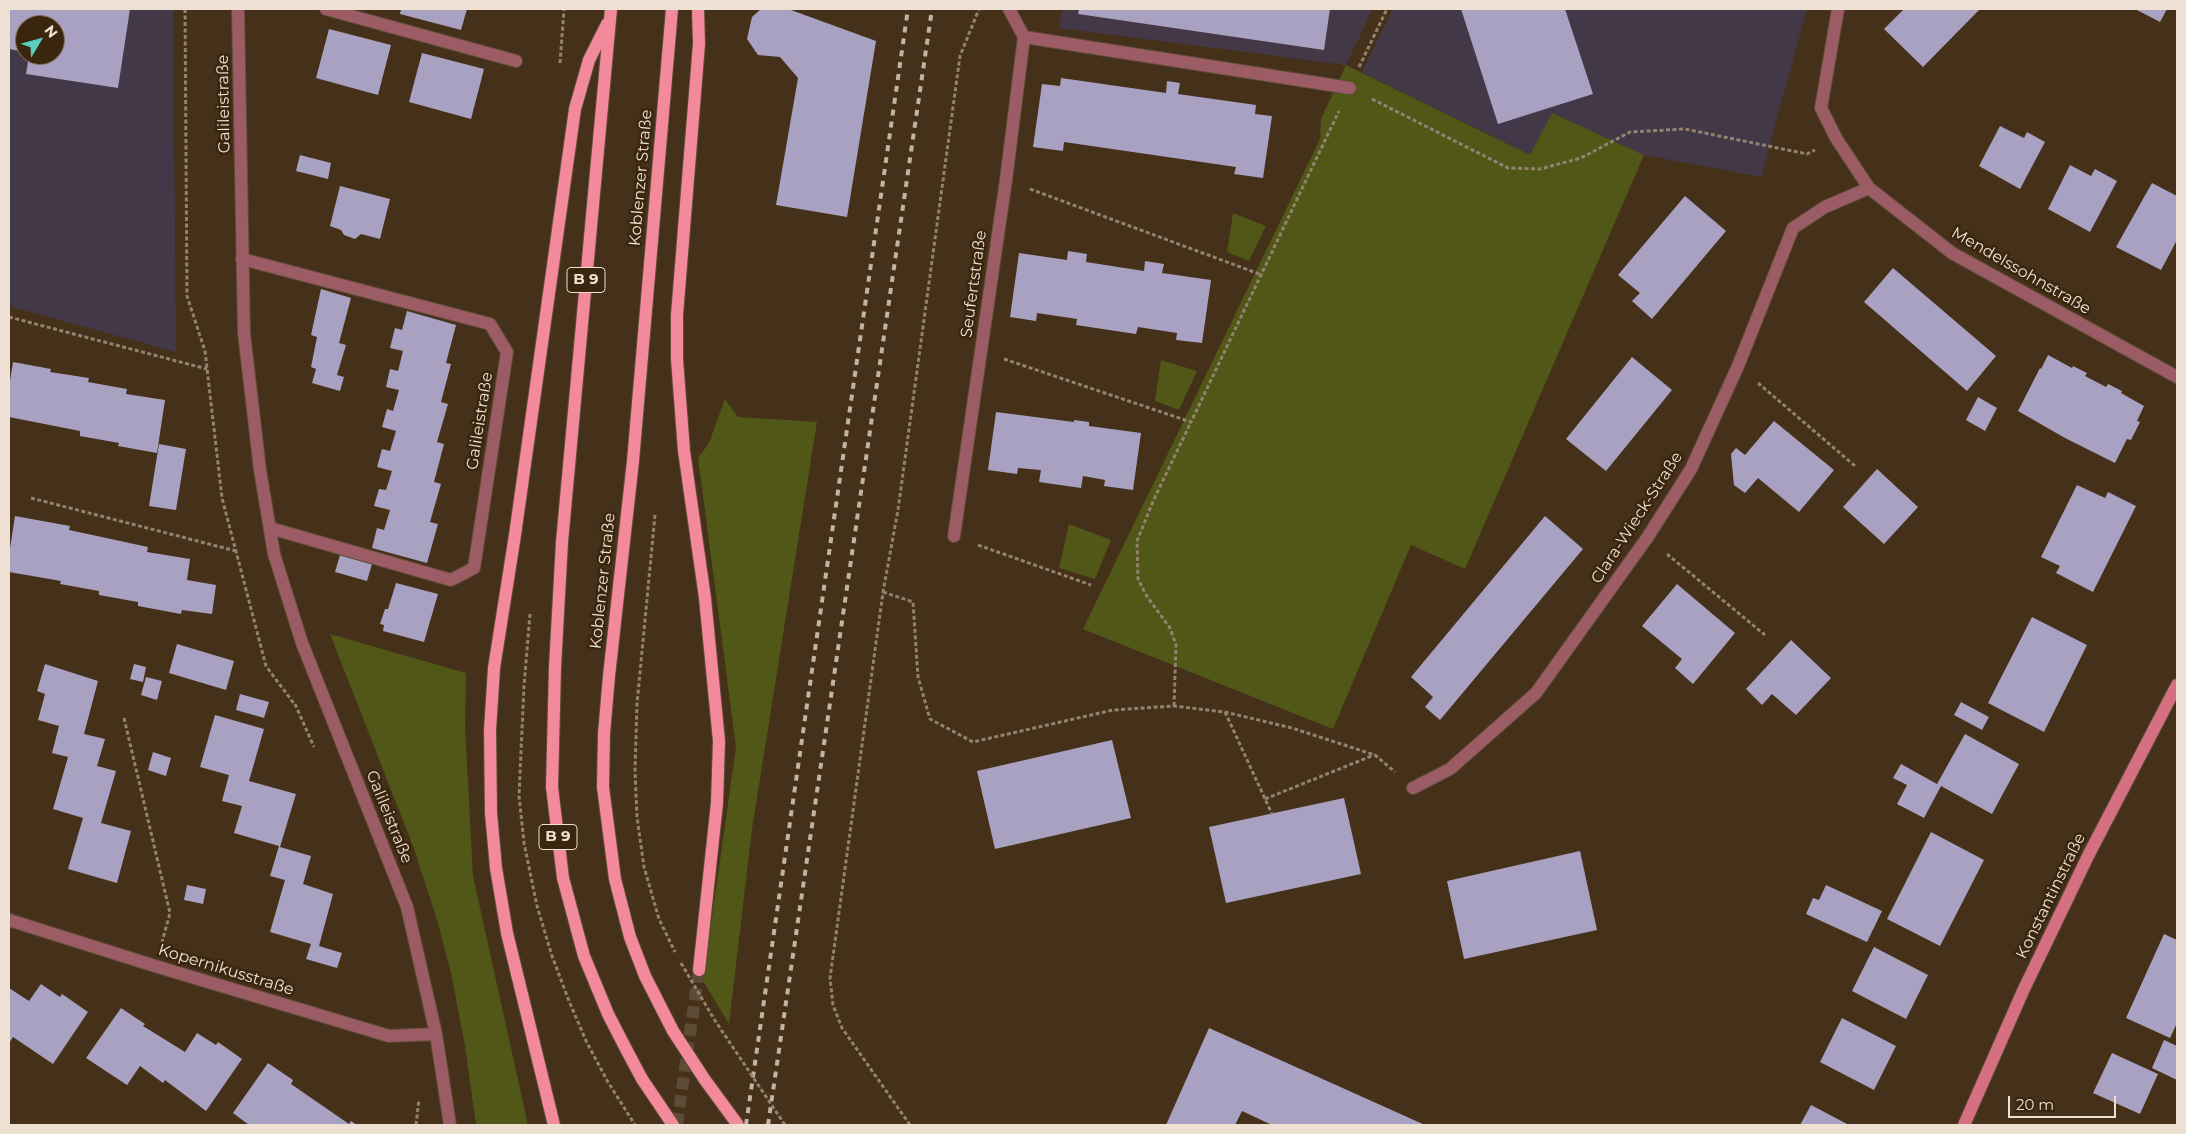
<!DOCTYPE html>
<html>
<head>
<meta charset="utf-8">
<style>
  body { margin:0 }
  #map { position:relative; width:2186px; height:1134px; overflow:hidden; background:#453019; font-family:Montserrat,sans-serif }
  canvas { display:block }
  .frame { position:absolute; inset:0; border:10px solid #eee1d4; pointer-events:none }
  .north { position:absolute; left:15px; top:15px; width:50px; height:50px; box-sizing:border-box; background:#3a260f; border:1px solid #82715e; border-radius:50%; rotate:53deg; font-size:14px; font-weight:700; line-height:20px; text-align:center; color:#eee1d4 }
  .north::after { content:''; display:block; margin:auto; width:18px; height:22px; background:#59cebe; clip-path:polygon(50% 0,100% 100%,50% 72%,0 100%) }
  .scale { position:absolute; left:2008px; top:1096px; width:108px; height:22px; box-sizing:border-box; border:2px solid #eee1d4; border-top:0; padding-left:6px; font-size:15px; line-height:18px; white-space:nowrap; color:#eee1d4; -webkit-text-stroke:4px #3a260f; paint-order:stroke }
</style>
</head>
<body>
<div id="map">
<canvas width="2186" height="1134"></canvas>
<div class="frame"></div>
<div class="north">N</div>
<div class="scale">20 m</div>
</div>
<script>
const context = document.querySelector('canvas').getContext('2d');
context.lineJoin = 'round';
function fillPath(path, color) { context.fillStyle = color; context.fill(path, 'evenodd'); }
const poly = rows => new Path2D(rows.map(r => 'M' + r).join(''));
function trace(path, color, width, dash) { context.strokeStyle = color; context.lineWidth = width; context.lineCap = dash ? 'butt' : 'round'; context.setLineDash(dash || []); context.stroke(path); }
function label(font, color, halo, rows, align = 'center') {
  context.font = font + ' Montserrat,sans-serif'; context.lineWidth = 5; context.setLineDash([]); context.textBaseline = 'middle'; context.strokeStyle = halo; context.fillStyle = color; for (const [text, x, y, turn = 0] of rows) {
    context.save(); context.translate(x, y); context.rotate((+turn || 0) * Math.PI / 180); context.textAlign = isNaN(turn) ? turn : align; if (halo) context.strokeText(text, 0, 0); context.fillText(text, 0, 0); context.restore();
  }
}
const commercial = poly([
  [1062,9,1373,9,1346,65,1059,28]
]);
const education = poly([
  [9,9,173,9,176,352,9,306],
  [25,25,55,25,55,55,25,55],
  [1393,9,1807,9,1761,177,1644,155,1552,113,1530,155,1362,72]
]);
const green = poly([
  [1346,65,1530,155,1552,113,1644,155,1465,569,1411,545,1333,729,1083,629,1320,139,1321,119],
  [1233,213,1266,226,1249,261,1227,252],
  [1161,360,1197,371,1179,410,1155,401],
  [725,399,738,417,817,422,752,829,729,1024,703,981,736,747,698,458,709,443],
  [1069,524,1111,540,1095,579,1059,568],
  [330,634,466,673,465,726,473,876,528,1125,476,1125,465,1046,451,973,437,920,413,846]
]);
const building = poly([
  [9,9,130,9,118,88,26,74,29,55,55,55,55,25,25,25,25,52,9,49],
  [401,9,467,9,461,30,400,14],
  [761,9,791,10,876,41,847,217,776,205,798,78,780,57,758,55,747,39,752,17],
  [1079,9,1330,9,1324,50,1078,14],
  [1461,9,1565,9,1593,94,1498,124],
  [1904,9,1980,9,1923,67,1884,29],
  [2135,9,2167,9,2160,22],
  [329,29,391,45,378,95,316,78],
  [422,53,484,69,471,119,409,102],
  [1061,78,1166,93,1167,81,1180,83,1178,94,1256,105,1255,114,1272,116,1263,178,1234,174,1236,167,1064,142,1063,151,1033,147,1042,84,1060,86],
  [2000,126,2024,138,2027,132,2045,142,2020,189,1979,166],
  [300,155,331,163,328,179,296,171],
  [2070,165,2091,176,2095,169,2117,181,2090,232,2048,209],
  [2152,183,2177,196,2177,240,2161,270,2116,247],
  [340,186,390,199,380,239,361,234,355,239,344,235,341,230,330,226],
  [1685,196,1726,231,1652,319,1632,301,1640,293,1618,275],
  [1068,251,1087,254,1086,262,1144,271,1145,261,1164,264,1162,273,1211,280,1202,343,1176,340,1177,333,1138,327,1136,334,1076,325,1077,319,1037,313,1036,321,1010,317,1019,253,1067,260],
  [1893,268,1996,356,1967,391,1864,302],
  [321,289,351,298,339,343,346,345,337,375,344,377,340,391,312,383,316,369,311,367,317,337,311,335],
  [407,311,456,325,446,363,451,364,441,402,448,404,437,442,444,444,434,482,441,484,430,522,438,524,427,563,372,548,377,528,384,530,390,510,374,506,379,489,386,490,392,471,377,467,382,449,390,451,396,431,382,427,387,409,393,411,399,390,386,387,390,369,398,371,403,351,390,348,395,328,402,330],
  [2048,355,2072,368,2073,366,2087,373,2085,376,2106,387,2108,384,2122,391,2121,393,2144,406,2137,421,2140,422,2131,440,2127,439,2115,463,2065,438,2018,411,2040,368,2041,369],
  [1632,357,1672,390,1606,471,1566,439],
  [13,362,51,369,50,372,89,378,88,382,127,389,126,394,165,400,157,453,118,446,119,443,80,436,80,431,9,417,9,387],
  [1978,397,1997,408,1985,431,1966,420],
  [996,412,1074,422,1074,420,1089,422,1089,426,1141,433,1133,490,1104,486,1105,480,1083,476,1081,488,1039,482,1041,470,1018,468,1017,474,988,470],
  [1774,421,1834,470,1799,512,1758,478,1745,493,1734,485,1731,454,1736,448,1745,455],
  [159,444,186,449,176,510,149,506],
  [1877,469,1918,507,1884,544,1843,507],
  [2077,485,2105,498,2108,492,2136,506,2093,592,2056,573,2060,566,2041,557],
  [15,516,70,526,69,530,148,547,147,552,190,559,187,580,216,585,212,614,182,610,181,614,138,606,138,602,99,595,99,591,60,584,61,581,9,572,9,555],
  [1545,516,1583,549,1440,720,1425,707,1433,697,1411,677],
  [340,555,372,564,367,581,335,572],
  [396,583,438,594,424,642,383,631,384,625,380,624,385,609,388,609],
  [1677,584,1735,633,1693,684,1675,668,1682,659,1642,626],
  [2032,617,2087,645,2044,732,1988,703],
  [1791,640,1831,678,1796,715,1772,694,1762,705,1746,689],
  [177,644,234,661,226,690,169,673],
  [45,664,98,681,84,734,105,739,97,766,116,771,101,823,131,831,117,883,68,869,83,818,53,809,68,757,52,753,59,726,38,720,45,694,37,691],
  [134,664,146,667,143,682,130,679],
  [146,677,162,681,157,700,141,695],
  [240,694,269,702,264,718,236,710],
  [1961,702,1989,717,1982,730,1954,715],
  [215,715,264,729,249,781,296,794,280,847,311,856,303,884,333,894,319,946,342,953,337,968,306,959,311,944,270,932,285,880,270,876,279,846,234,833,242,806,222,801,229,775,200,767],
  [1965,734,2019,764,1992,814,1941,786,1924,818,1897,804,1907,785,1893,778,1901,764,1937,784],
  [1112,740,1131,818,995,849,977,771],
  [153,752,171,758,166,776,148,770],
  [1344,798,1361,874,1226,903,1209,827],
  [1931,832,1984,860,1940,946,1887,919],
  [1580,851,1597,930,1464,959,1447,881],
  [187,885,206,889,203,904,184,900],
  [1826,885,1882,911,1867,942,1806,914,1813,898,1819,900],
  [2164,934,2177,940,2177,1023,2170,1038,2126,1018],
  [1874,947,1928,975,1906,1019,1852,991],
  [41,984,60,997,62,994,88,1012,53,1064,13,1037,9,1043,9,988,29,1001],
  [121,1008,145,1024,143,1026,185,1052,197,1033,216,1045,218,1042,242,1059,206,1111,165,1080,163,1083,140,1066,127,1085,86,1058],
  [1842,1018,1896,1046,1874,1090,1820,1062],
  [1209,1028,1425,1125,1272,1125,1242,1111,1235,1125,1166,1125],
  [2164,1040,2177,1046,2177,1080,2152,1068],
  [2112,1053,2158,1074,2140,1114,2093,1093],
  [268,1063,293,1080,291,1084,349,1124,351,1121,357,1125,249,1125,233,1113],
  [1811,1105,1849,1125,1800,1125]
]);
const primaryTunnel = poly([
  [677,1125,699,970]
]);
const path = poly([
  [185,9,187,296,205,351,222,498,266,666,295,705],
  [560,63,564,9],
  [1359,67,1387,9],
  [1372,99,1508,168,1540,169,1581,158,1630,132,1685,129,1807,154,1815,150],
  [1030,189,1262,275],
  [9,317,207,369],
  [1004,359,1191,422,1339,111],
  [1758,383,1855,466],
  [31,498,236,551],
  [655,515,637,704,635,771,637,817,644,867,659,919,675,952],
  [978,545,1091,585],
  [1667,554,1765,635],
  [883,592,913,602,918,677,930,719,973,742,1113,710,1174,706,1225,712,1292,728,1375,755,1395,772],
  [530,614,524,686,519,796,524,843,537,906,552,956,569,1001,587,1043,608,1082,635,1125],
  [295,704,314,747],
  [1174,706,1176,645,1170,628,1146,595,1138,579,1137,541,1154,499,1191,422],
  [1225,712,1272,814],
  [124,718,170,913,162,942],
  [1265,799,1374,755],
  [416,1125,419,1099],
  [910,1125,842,1028,833,1005,830,978,883,592,898,510,960,56,979,9]
]);
const service = poly([
  [326,9,516,61],
  [242,259,490,324,507,352,474,568,451,580,270,528],
  [954,536,1006,180,1024,37,1350,88]
]);
const minor = poly([
  [238,9,244,333,260,470,274,554,302,643,407,907,436,1034,450,1125],
  [1009,9,1024,37],
  [1838,9,1821,108,1836,138,1869,188,1952,253,2177,377],
  [1413,788,1450,769,1536,693,1647,538,1691,469,1738,366,1793,228,1825,207,1869,188],
  [9,920,155,966,389,1036,436,1034]
]);
const secondary = poly([
  [1964,1125,2023,991,2089,854,2177,685]
]);
const primary = poly([
  [611,9,562,542,555,667,552,787,563,878,584,956,608,1014,626,1049,642,1079,673,1125],
  [672,9,633,461,609,676,604,734,603,787,615,879,630,937,645,976,673,1031],
  [698,9,699,44,677,315,677,359,684,451,705,598,719,741,717,803,699,970],
  [554,1125,507,933,496,868,491,813,490,730,494,668,515,535,575,109,589,60,607,24]
]);
const rail = poly([
  [746,1125,908,9],
  [768,1125,932,9]
]);
const pathBridge = poly([
  [681,963,714,1019,785,1125]
]);
const primaryBridge = poly([
  [673,1031,705,1080,738,1125]
]);
const shields = [
  [586,280,38],
  [558,837,38]
];
const shieldNames = [
  ["B 9",586,280],
  ["B 9",558,837]
];
const streetNames = [
  ["Galileistraße",224,104,-91],
  ["Koblenzer Straße",641,178,-85],
  ["Mendelssohnstraße",2021,271,30],
  ["Seufertstraße",974,284,-82],
  ["Galileistraße",480,421,-81],
  ["Clara-Wieck-Straße",1637,518,-57],
  ["Koblenzer Straße",603,581,-84],
  ["Galileistraße",389,817,68],
  ["Konstantinstraße",2051,896,-64],
  ["Kopernikusstraße",226,970,17]
];
fillPath(commercial, '#443746');
fillPath(education, '#423848');
fillPath(green, '#505717');
fillPath(building, '#a9a1c1');
trace(primaryTunnel, '#5e4b35', 12, [12, 6]);
trace(service, '#604c37', 14);
trace(minor, '#604c37', 14);
trace(secondary, '#604c37', 14);
trace(primary, '#604c37', 14);
trace(path, '#93826f', 3, [4, 2.5]);
trace(service, '#9c5c66', 12);
trace(minor, '#9c5c66', 12);
trace(secondary, '#d57082', 12);
trace(primary, '#f28a9b', 12);
trace(rail, '#c2b3a4', 4, [6, 6]);
trace(primaryBridge, '#604c37', 14, []);
trace(pathBridge, '#93826f', 3, [4, 2.5]);
trace(primaryBridge, '#f28a9b', 12);
for (const [x, y, w] of shields) { const box = new Path2D(); box.roundRect(x - w / 2, y - 12.5, w, 25, 4); context.fillStyle = '#3a260f'; context.fill(box); trace(box, '#eee1d4', 1); }
label('bold 15px', '#eee1d4', null, shieldNames);
label('16px', '#eee1d4', '#3a260f', streetNames);
</script>
</body>
</html>
